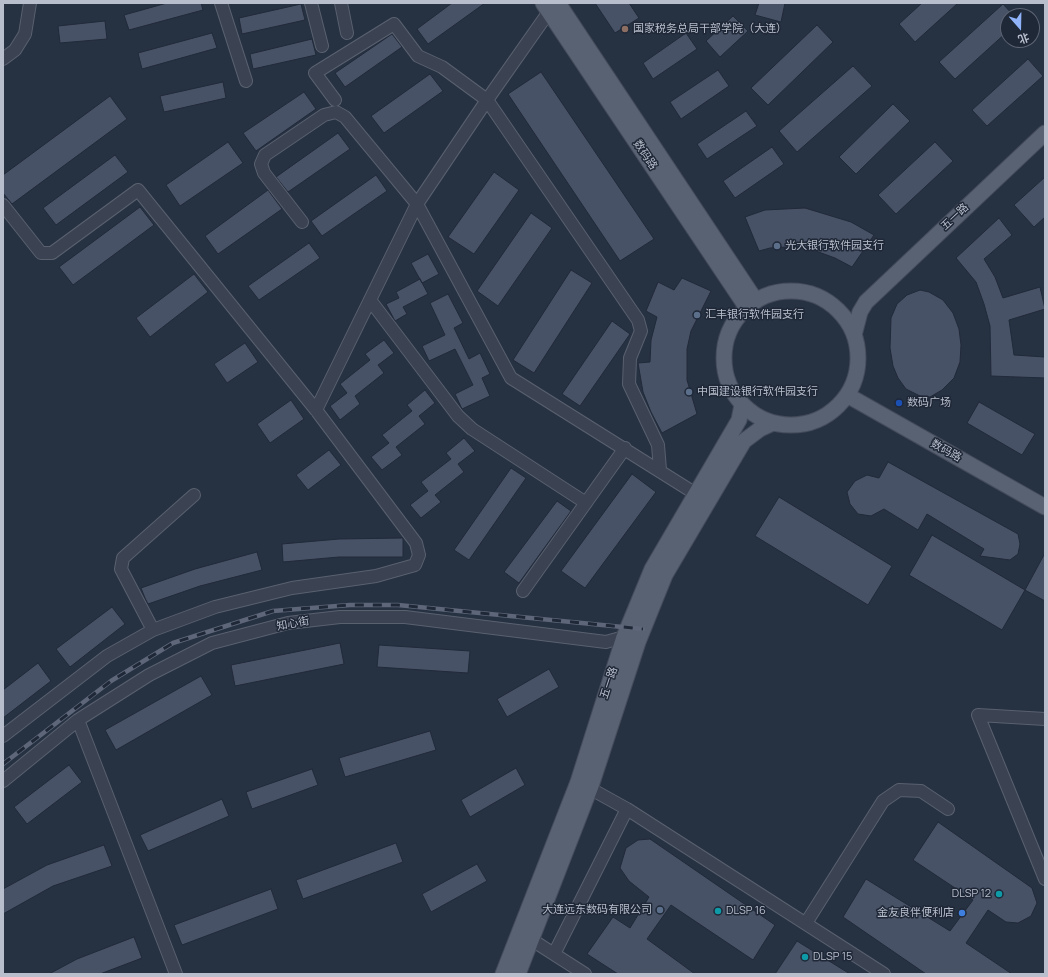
<!DOCTYPE html>
<html>
<head>
<meta charset="utf-8">
<style>
  body { margin:0 }
  #map { position:relative; width:1048px; height:977px; overflow:hidden; background:#263142; font-family:Manrope,"Noto Sans SC",sans-serif }
  canvas { display:block }
  .frame { position:absolute; inset:0; border:4px solid #b8becc; pointer-events:none }
  .north { position:absolute; left:1000px; top:8px; width:40px; height:40px; box-sizing:border-box; background:#1f2837; border:1px solid #5c6473; border-radius:50%; rotate:160deg; font-size:11px; font-weight:700; line-height:16px; text-align:center; color:#b8becc }
  .north::after { content:''; display:block; margin:auto; width:14px; height:18px; background:#8fb2f9; clip-path:polygon(50% 0,100% 100%,50% 72%,0 100%) }
</style>
</head>
<body>
<div id="map">
<canvas width="1048" height="977"></canvas>
<div class="frame"></div>
<div class="north">北</div>
</div>
<script>
const context = document.querySelector('canvas').getContext('2d');
context.lineJoin = 'round';
function fillPath(path, color) { context.fillStyle = color; context.fill(path, 'evenodd'); }
const poly = rows => new Path2D(rows.map(r => 'M' + r).join(''));
function trace(path, color, width, dash) { context.strokeStyle = color; context.lineWidth = width; context.lineCap = dash ? 'butt' : 'round'; context.setLineDash(dash || []); context.stroke(path); }
function label(font, color, halo, rows, align = 'center') {
  context.font = font + ' Manrope,"Noto Sans SC",sans-serif'; context.lineWidth = 3; context.setLineDash([]); context.textBaseline = 'middle'; context.strokeStyle = halo; context.fillStyle = color; for (const [text, x, y, turn = 0] of rows) {
    context.save(); context.translate(x, y); context.rotate((+turn || 0) * Math.PI / 180); context.textAlign = isNaN(turn) ? turn : align; if (halo) context.strokeText(text, 0, 0); context.fillText(text, 0, 0); context.restore();
  }
}
const building = poly([
  [167,3,201,3,203,10,129,30,124,15,167,3],
  [452,3,485,3,428,44,417,29,452,3],
  [595,3,629,3,639,18,615,33,595,3],
  [759,3,785,3,781,22,755,15,759,3],
  [922,3,958,3,915,42,899,24,922,3],
  [301,4,305,20,242,34,239,18,301,4],
  [1003,4,1014,16,1008,16,1008,31,955,79,939,62,1003,4],
  [733,16,748,31,720,57,706,41,733,16],
  [105,21,107,39,60,43,58,26,105,21],
  [817,25,833,42,768,105,751,88,817,25],
  [212,33,217,48,142,69,138,53,212,33],
  [686,33,697,49,653,79,643,63,686,33],
  [392,34,402,47,345,87,335,73,392,34],
  [312,39,316,55,253,69,250,54,312,39],
  [1028,59,1043,76,987,126,972,110,1028,59],
  [853,66,872,86,797,152,779,131,853,66],
  [718,70,729,86,681,119,670,102,718,70],
  [541,72,654,239,620,261,508,94,541,72],
  [430,74,443,91,384,133,371,116,430,74],
  [223,82,226,98,164,112,160,96,223,82],
  [304,92,316,109,256,151,243,133,304,92],
  [110,96,127,119,12,204,3,193,3,175,110,96],
  [893,104,910,121,856,174,839,157,893,104],
  [746,111,757,126,707,159,697,144,746,111],
  [338,133,350,149,288,192,276,177,338,133],
  [228,142,243,163,180,206,166,185,228,142],
  [935,142,953,161,896,214,878,195,935,142],
  [772,147,784,164,735,198,723,181,772,147],
  [115,155,128,172,56,225,43,208,115,155],
  [494,172,519,190,474,254,448,237,494,172],
  [376,175,387,191,322,236,311,221,376,175],
  [1045,177,1045,217,1034,227,1014,205,1045,177],
  [268,190,282,209,218,254,205,236,268,190],
  [140,207,154,225,73,285,59,267,140,207],
  [805,208,851,222,874,235,852,267,835,258,802,246,770,248,759,251,745,217,765,210,805,208],
  [531,213,552,228,498,306,477,291,531,213],
  [999,218,1012,235,984,259,995,277,1003,298,1040,287,1045,309,1009,320,1014,355,1045,357,1045,378,991,376,990,326,984,304,976,282,956,258,999,218],
  [309,243,320,258,259,300,248,286,309,243],
  [428,254,439,274,422,283,411,263,428,254],
  [571,270,592,283,534,373,513,360,571,270],
  [194,274,208,292,150,337,136,318,194,274],
  [682,278,711,291,691,331,687,349,687,380,697,414,662,433,651,412,643,392,638,363,650,362,651,340,657,317,646,311,658,282,674,290,682,278],
  [420,279,428,294,403,307,407,314,395,321,386,304,399,298,396,292,420,279],
  [920,290,929,292,943,300,953,313,959,329,961,345,960,362,954,378,942,390,930,397,920,396,906,389,898,378,893,366,890,348,891,318,897,304,907,295,920,290],
  [448,294,463,323,454,328,469,359,480,353,490,374,482,378,490,396,462,409,455,394,473,385,455,349,429,361,422,346,445,335,430,303,448,294],
  [612,321,630,334,580,406,562,394,612,321],
  [384,340,394,353,378,365,384,373,355,396,360,404,340,420,330,406,347,393,340,384,370,360,365,354,384,340],
  [245,343,258,362,227,383,214,364,245,343],
  [425,390,435,403,419,416,425,424,396,447,402,455,382,470,371,457,389,443,382,435,412,411,407,405,425,390],
  [291,400,304,419,270,443,257,424,291,400],
  [979,402,1035,434,1022,455,967,423,979,402],
  [464,438,475,451,458,464,464,472,435,495,441,502,421,518,410,505,428,491,421,482,451,459,446,453,464,438],
  [329,450,341,465,308,490,296,475,329,450],
  [888,462,1018,534,1020,544,1018,554,1010,560,980,556,984,549,927,514,918,530,884,509,871,516,858,514,850,504,847,492,855,481,867,475,879,478,888,462],
  [511,468,526,478,469,560,454,550,511,468],
  [632,474,656,492,585,588,561,571,632,474],
  [779,497,892,566,868,605,755,536,779,497],
  [557,501,571,511,519,583,504,572,557,501],
  [932,535,1025,590,1002,630,909,575,932,535],
  [403,538,403,557,339,557,283,562,282,544,339,539,403,538],
  [257,552,262,570,200,586,148,604,145,598,141,588,195,569,257,552],
  [1045,553,1045,601,1025,590,1045,553],
  [112,607,125,624,70,667,56,649,112,607],
  [340,643,344,664,235,686,231,665,340,643],
  [379,645,470,651,468,673,377,667,379,645],
  [38,663,51,681,3,718,3,690,38,663],
  [549,669,559,687,507,717,497,699,549,669],
  [201,676,212,695,116,750,105,730,201,676],
  [430,731,436,750,345,777,339,758,430,731],
  [69,765,82,782,27,824,14,807,69,765],
  [516,768,525,785,470,817,461,800,516,768],
  [312,769,318,785,252,809,246,792,312,769],
  [222,799,229,816,148,851,140,835,222,799],
  [938,822,1032,888,1037,903,1031,916,1018,923,1006,922,988,910,966,943,1012,974,926,974,843,917,866,879,950,931,973,900,913,860,938,822],
  [650,839,775,925,753,960,671,905,647,939,695,974,618,974,587,954,613,917,630,928,649,897,629,881,620,868,626,848,638,840,650,839],
  [396,843,403,862,303,899,296,880,396,843],
  [104,845,112,866,53,886,3,914,3,889,47,865,104,845],
  [477,864,487,881,431,912,422,894,477,864],
  [271,889,278,909,182,945,174,925,271,889],
  [134,937,142,958,100,974,49,974,77,959,134,937],
  [797,941,850,974,775,974,797,941]
]);
const minor = poly([
  [221,3,246,81],
  [311,3,322,46],
  [341,3,347,33],
  [3,59,15,50,25,34,30,3],
  [335,100,315,73,394,24,418,56,442,67,487,100,638,320,641,331,630,358,629,384,658,445,660,470],
  [3,205,41,253,52,253,138,190,316,410,416,543,419,555,415,565,376,576,292,588,215,607,153,630,107,656,3,736],
  [302,222,264,173,261,164,265,155,324,115,336,112,345,117,417,204,511,378,696,494],
  [370,300,458,416,472,429,586,503],
  [316,410,417,204,487,100,553,6],
  [523,591,625,448],
  [153,630,121,569,123,558,194,495],
  [1045,719,978,715,1045,879],
  [78,720,176,974],
  [3,781,78,720,149,675,212,643,288,623,340,617,405,617,606,642,624,637],
  [582,784,627,809,884,974],
  [806,923,883,801,899,790,921,791,948,809],
  [527,934,532,940,585,974],
  [554,954,627,809]
]);
const major = poly([
  [543,3,747,308],
  [558,3,756,301],
  '724 358a67 67 0 1 1 134 0a67 67 0 1 1-134 0Z',
  [854,335,860,312,866,302,1045,133],
  [847,395,1045,507],
  [503,974,578,782,624,637,652,569,739,420,742,405],
  [518,974,591,786,638,642,665,575,744,441,760,429,773,423]
]);
const rail = poly([
  [3,764,111,681,173,643,273,611,350,605,398,605,643,629]
]);
const markers = [
  [625,29,4,"#8d6e63"],
  [777,246,4,"#5c6f8a"],
  [697,315,4,"#5c6f8a"],
  [689,392,4,"#5c6f8a"],
  [899,403,4,"#1a4fb4"],
  [999,894,4,"#0f9aa8"],
  [660,910,4,"#5c6f8a"],
  [718,911,4,"#0f9aa8"],
  [962,913,4,"#3f7fe0"],
  [805,957,4,"#0f9aa8"]
];
const poiNames = [
  ["国家税务总局干部学院（大连）",633,29],
  ["光大银行软件园支行",785,246],
  ["汇丰银行软件园支行",705,315],
  ["中国建设银行软件园支行",697,392],
  ["数码广场",907,403],
  ["DLSP 12",991,894,"right"],
  ["大连远东数码有限公司",652,910,"right"],
  ["DLSP 16",726,911],
  ["金友良伴便利店",954,913,"right"],
  ["DLSP 15",813,957]
];
const streetNames = [
  ["数码路",645,155,56],
  ["五一路",955,217,-43],
  ["数码路",946,451,29],
  ["知心街",293,624,-10],
  ["五一路",609,683,-72]
];
fillPath(building, '#485266');
trace(building, '#212a39', 1);
trace(minor, '#59616f', 14);
trace(major, '#444c5b', 17);
trace(minor, '#3b4352', 12);
trace(major, '#596272', 15);
trace(rail, '#5d6779', 4.5);
trace(rail, '#1f2837', 3, [9]);
for (const [x, y, r, color] of markers) { const dot = new Path2D(); dot.arc(x, y, r, 0, 2 * Math.PI); context.fillStyle = color; context.fill(dot); trace(dot, '#1f2837', 1.5); }
label('11px', '#b8becc', '#1f2837', poiNames, 'left');
label('11px', '#b8becc', '#1f2837', streetNames);
</script>
</body>
</html>
